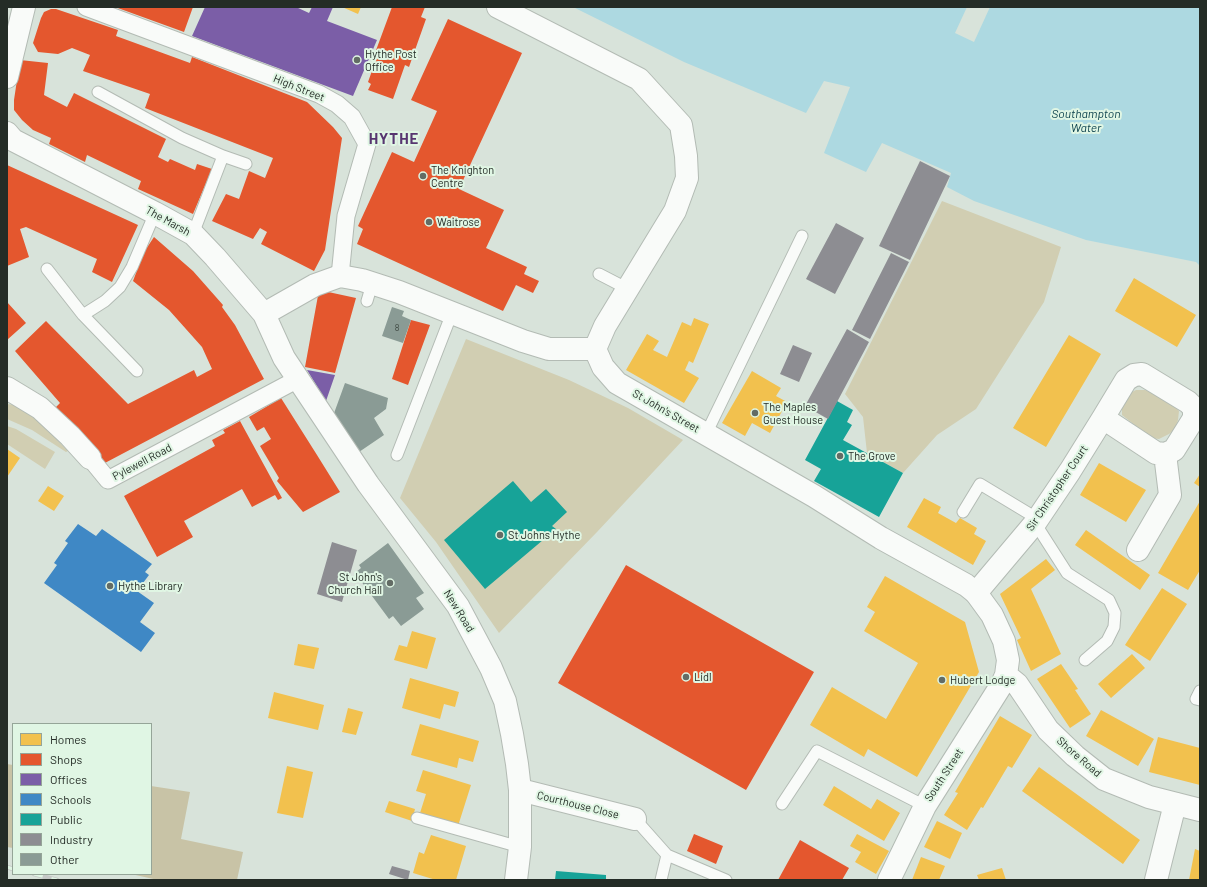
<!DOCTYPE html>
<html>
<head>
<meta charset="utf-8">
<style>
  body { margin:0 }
  #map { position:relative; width:1207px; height:887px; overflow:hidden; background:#d8e3da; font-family:Barlow,sans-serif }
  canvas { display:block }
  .frame { position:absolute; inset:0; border:8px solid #242c26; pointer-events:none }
  .legend { position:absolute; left:12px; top:723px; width:140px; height:152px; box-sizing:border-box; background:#e0f6e4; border:1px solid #95a598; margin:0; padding:5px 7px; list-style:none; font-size:12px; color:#242c26 }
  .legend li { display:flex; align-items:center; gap:8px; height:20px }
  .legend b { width:20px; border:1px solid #95a598 }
</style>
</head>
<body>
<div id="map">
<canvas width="1207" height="887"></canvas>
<div class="frame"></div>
<ul class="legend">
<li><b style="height:11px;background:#f2c14e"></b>Homes</li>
<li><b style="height:11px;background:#e4572e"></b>Shops</li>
<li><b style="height:11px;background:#7b5ea7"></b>Offices</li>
<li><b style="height:11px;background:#3f88c5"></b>Schools</li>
<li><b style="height:11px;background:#17a398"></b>Public</li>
<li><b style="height:11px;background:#8d8d92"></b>Industry</li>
<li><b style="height:11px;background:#8a9b95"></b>Other</li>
</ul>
</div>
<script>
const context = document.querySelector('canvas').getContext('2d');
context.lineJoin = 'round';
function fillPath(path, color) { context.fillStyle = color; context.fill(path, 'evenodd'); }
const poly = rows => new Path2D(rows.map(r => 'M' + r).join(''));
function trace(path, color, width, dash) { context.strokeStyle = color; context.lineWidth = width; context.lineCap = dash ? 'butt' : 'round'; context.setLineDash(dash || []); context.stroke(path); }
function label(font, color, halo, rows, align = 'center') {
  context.font = font + ' Barlow,sans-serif'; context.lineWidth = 4; context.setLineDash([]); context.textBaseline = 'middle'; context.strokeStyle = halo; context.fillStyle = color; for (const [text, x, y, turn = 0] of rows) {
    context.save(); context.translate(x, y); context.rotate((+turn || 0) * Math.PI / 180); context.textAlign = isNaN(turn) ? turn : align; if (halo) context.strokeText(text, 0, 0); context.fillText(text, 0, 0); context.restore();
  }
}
const green = poly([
  [942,201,1061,247,1044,302,976,409,937,435,903,473,867,453,863,417,845,394],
  [466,339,569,380,628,408,683,440,597,532,499,633,436,542,400,498],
  [1136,390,1145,390,1157,394,1173,404,1179,411,1178,420,1175,429,1169,434,1159,439,1151,438,1122,415,1122,403,1128,394],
  [7,404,15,405,28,410,68,451,66,452,32,430,7,419],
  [7,426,16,429,55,452,45,469,7,444]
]);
const forest = poly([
  [7,764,13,765,13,848,7,847],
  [151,786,190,792,181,839,243,852,237,880,158,880,131,874,151,874]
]);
const water = poly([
  [573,7,1200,7,1200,266,1196,262,1086,240,974,201,947,187,951,173,882,143,866,172,824,153,850,87,824,81,806,113,684,62]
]);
const pier = poly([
  [967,7,990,7,974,42,955,33]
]);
const homes = poly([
  [342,7,361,7,358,14],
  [1134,278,1196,315,1177,347,1115,311],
  [694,318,709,324,693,363,689,361,685,370,699,378,684,403,626,370,647,334,659,341,653,350,667,357,682,322,691,326],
  [1069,335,1101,354,1046,447,1013,428],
  [752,371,781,388,776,396,787,402,770,433,752,423,745,436,722,423],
  [7,449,20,458,7,477],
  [1099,463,1146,490,1126,522,1080,495],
  [1200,474,1200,487,1194,483],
  [48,486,64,496,54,511,38,501],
  [924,498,941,507,938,513,956,523,960,518,977,528,974,534,986,541,973,565,907,527],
  [1200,501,1200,570,1188,590,1158,573],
  [1086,530,1150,575,1140,590,1075,545],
  [1046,559,1055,570,1031,589,1061,654,1031,671,1017,640,1021,638,1000,594],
  [885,576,965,622,979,672,917,777,868,749,864,757,810,725,832,687,886,719,918,663,864,631,875,612,867,607],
  [1162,588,1187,604,1150,661,1125,645],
  [412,631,436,638,427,669,394,660,399,645,407,647],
  [298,644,319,648,314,669,294,665],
  [1132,654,1145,668,1111,698,1098,684],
  [1061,664,1078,689,1075,690,1091,714,1070,728,1037,679],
  [410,678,459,692,455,707,444,704,440,719,402,708],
  [274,692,324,705,318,730,268,718],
  [348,708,363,712,356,735,342,732],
  [1101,710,1154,739,1138,766,1086,736],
  [1000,716,1032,735,1012,768,1008,766,983,808,981,807,967,830,944,815,958,793,955,792],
  [420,724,479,741,473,762,459,758,457,768,411,755],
  [1158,737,1200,748,1200,785,1149,772],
  [287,766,313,772,303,818,277,813],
  [1039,767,1140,840,1123,864,1022,791],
  [423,770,471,785,458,826,420,813,426,794,416,791],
  [834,786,871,809,877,799,900,813,884,841,823,805],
  [389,801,415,809,412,821,385,812],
  [937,821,962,833,950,859,924,847],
  [857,834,889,851,876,874,855,862,861,852,850,846],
  [431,835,466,846,456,880,436,880,413,873,419,852,424,854],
  [1195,849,1200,851,1200,880,1189,880],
  [921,857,945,866,939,880,912,880],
  [1002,868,1006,880,979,880,977,875]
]);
const shops = poly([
  [115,7,193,7,184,32],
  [392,7,425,7,421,17,426,19,409,67,405,65,393,99,368,90,371,84,368,82,378,54,375,53],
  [51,9,56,9,118,30,116,36,190,63,192,57,307,102,333,127,342,138,325,250,314,271,261,244,267,232,260,228,253,239,212,221,226,194,239,199,249,171,265,178,273,158,145,108,150,94,83,71,90,55,72,48,58,54,38,52,33,43,41,18,44,12],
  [448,19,522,53,459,189,504,210,486,248,527,267,524,274,539,281,533,293,516,285,503,311,357,244,363,229,358,226,392,152,414,162,437,111,411,100],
  [20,60,48,63,44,95,67,107,74,93,166,139,158,157,168,162,170,159,195,170,197,164,212,169,193,214,138,189,141,181,87,155,85,162,49,144,51,138,33,130,22,120,14,110,14,100],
  [7,165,138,225,112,282,92,272,97,259,26,227,20,229,29,257,7,266],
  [154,237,193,271,223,305,222,307,235,325,264,379,103,464,53,410,60,403,15,351,46,321,128,404,194,370,197,377,212,369,202,347,169,310,133,281,144,252],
  [319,290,356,298,335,373,305,367],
  [7,302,26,323,7,340],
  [411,320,430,325,408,385,392,379],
  [281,398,317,455,340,492,303,512,277,481,279,478,260,446,271,439,264,427,257,431,249,417],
  [240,421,282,498,278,500,275,495,252,507,242,489,184,521,193,537,157,557,124,496,215,446,212,440,225,433,223,430],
  [626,565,814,672,746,790,558,683],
  [694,834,723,846,716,864,687,851],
  [800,840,849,868,842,880,778,880]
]);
const offices = poly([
  [205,7,296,7,309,13,312,7,333,7,327,21,377,40,353,96,192,36],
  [307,370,335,375,326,401]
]);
const schools = poly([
  [78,524,96,536,102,529,152,564,145,572,149,575,137,591,154,603,140,622,155,633,141,652,44,583,57,565,54,563,68,543,65,541]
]);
const public = poly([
  [837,401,853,410,847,422,852,425,843,440,903,473,879,517,814,481,821,469,805,460],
  [513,481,531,502,546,489,567,512,552,526,556,529,485,589,444,540],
  [556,871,606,875,606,880,555,880]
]);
const industry = poly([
  [920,161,950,176,910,260,879,246],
  [836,223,864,238,835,294,806,279],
  [891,253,909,262,870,339,852,330],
  [847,329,869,342,828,419,805,406],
  [793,345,812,353,799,382,780,374],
  [332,542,357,550,342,602,317,594],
  [392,866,410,871,408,880,389,874]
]);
const building = poly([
  [392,307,404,311,402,316,411,320,403,343,382,336],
  [345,383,388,398,386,409,374,418,384,435,359,452,333,416],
  [388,543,424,593,416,598,424,609,401,626,393,616,389,619,355,573,361,568,359,565]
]);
const service = poly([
  [98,92,182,138,223,156,246,164],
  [193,234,223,156],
  [47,269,83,315,137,371],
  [599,274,628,289],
  [367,301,372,284],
  [83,315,105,301,120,287,132,267,155,213],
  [706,434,802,236],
  [397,455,452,313],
  [963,512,980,484,1038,519],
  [1035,523,1067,573,1109,600,1115,613,1114,627,1107,641,1085,660],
  [1200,691,1196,699,1200,700],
  [782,804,817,751,925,806],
  [417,818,520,847],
  [635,819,667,855,726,880],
  [661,880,667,855]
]);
const pedestrian = poly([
  [86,7,319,94,337,104,352,117,367,144,346,216,340,276],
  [90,458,108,480,298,379]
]);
const minor = poly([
  [498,7,639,79,681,125,686,156,687,178,675,211,605,326,595,349],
  [7,388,40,408,70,436,90,458],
  [1138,550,1170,495,1165,454],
  [976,593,1035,523,1070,471,1103,418,1126,380,1134,375,1142,374,1188,402,1194,408,1194,418,1174,450,1165,454,1156,453,1103,418],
  [520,790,635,819],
  [1156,880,1175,804]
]);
const tertiary = poly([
  [7,77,24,7],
  [7,133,13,140,155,213,193,234,215,257,264,314,284,358,368,484,458,606,491,668,505,701,512,734,517,764,520,790,520,847,516,880],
  [264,314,315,285,340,276,362,280,399,292,523,341,549,349,595,349,603,367,617,383,814,496,881,538,966,585,976,593,992,615,1004,641,1008,660,1006,675,1002,684,925,806,889,880],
  [1006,675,1017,684,1048,730,1075,756,1104,779,1149,797,1200,810]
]);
const rail = poly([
  [7,867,13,869],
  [34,874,57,880]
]);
const markers = [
  [357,60,4,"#636c65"],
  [423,176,4,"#636c65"],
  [429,222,4,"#636c65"],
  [755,413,4,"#636c65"],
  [840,456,4,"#636c65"],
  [500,535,4,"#636c65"],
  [390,583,4,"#636c65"],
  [110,586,4,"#636c65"],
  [686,677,4,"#636c65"],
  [942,680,4,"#636c65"]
];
const numberNames = [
  ["8",397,328]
];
const poiNames = [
  ["Hythe Post",365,54],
  ["Office",365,67],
  ["The Knighton",431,170],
  ["Centre",431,183],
  ["Waitrose",437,222],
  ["The Maples",763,407],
  ["Guest House",763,420],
  ["The Grove",848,456],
  ["St Johns Hythe",508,535],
  ["St John's",382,577,"right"],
  ["Church Hall",382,590,"right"],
  ["Hythe Library",118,586],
  ["Lidl",694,677],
  ["Hubert Lodge",950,680]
];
const streetNames = [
  ["High Street",299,88,22],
  ["The Marsh",168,221,29],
  ["St John's Street",666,411,30],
  ["Pylewell Road",142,462,-28],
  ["Sir Christopher Court",1057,488,-56],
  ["New Road",459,611,58],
  ["Shore Road",1079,757,41],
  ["South Street",944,775,-57],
  ["Courthouse Close",578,805,14]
];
const waterNames = [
  ["Southampton",1086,114],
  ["Water",1086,128]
];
const districtNames = [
  ["HYTHE",394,139]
];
fillPath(green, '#d1ceb2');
fillPath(forest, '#c8c3a6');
fillPath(water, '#add9e1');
fillPath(pier, '#d8e3da');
fillPath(homes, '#f2c14e');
fillPath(shops, '#e4572e');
fillPath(offices, '#7b5ea7');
fillPath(schools, '#3f88c5');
fillPath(public, '#17a398');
fillPath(industry, '#8d8d92');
fillPath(building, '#8a9b95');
trace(service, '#b3bbb4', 13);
trace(pedestrian, '#b3bbb4', 19);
trace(minor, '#b3bbb4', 24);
trace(tertiary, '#b3bbb4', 24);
trace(service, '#f9fbf9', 11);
trace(pedestrian, '#f9fbf9', 17);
trace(minor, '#f9fbf9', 22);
trace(tertiary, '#f9fbf9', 22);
trace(rail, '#c5c8c6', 4.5);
trace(rail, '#e0f6e4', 3, [9]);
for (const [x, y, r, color] of markers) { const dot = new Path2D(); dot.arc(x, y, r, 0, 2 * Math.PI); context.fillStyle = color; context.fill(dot); trace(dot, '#e0f6e4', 1.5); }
label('9px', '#3e4842', null, numberNames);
label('11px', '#242c26', '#e0f6e4', poiNames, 'left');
label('11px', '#242c26', '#e0f6e4', streetNames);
label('italic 12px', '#0f444f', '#e0f6e4', waterNames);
context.letterSpacing = '1px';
label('bold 15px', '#573670', '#e0f6e4', districtNames);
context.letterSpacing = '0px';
</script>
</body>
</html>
